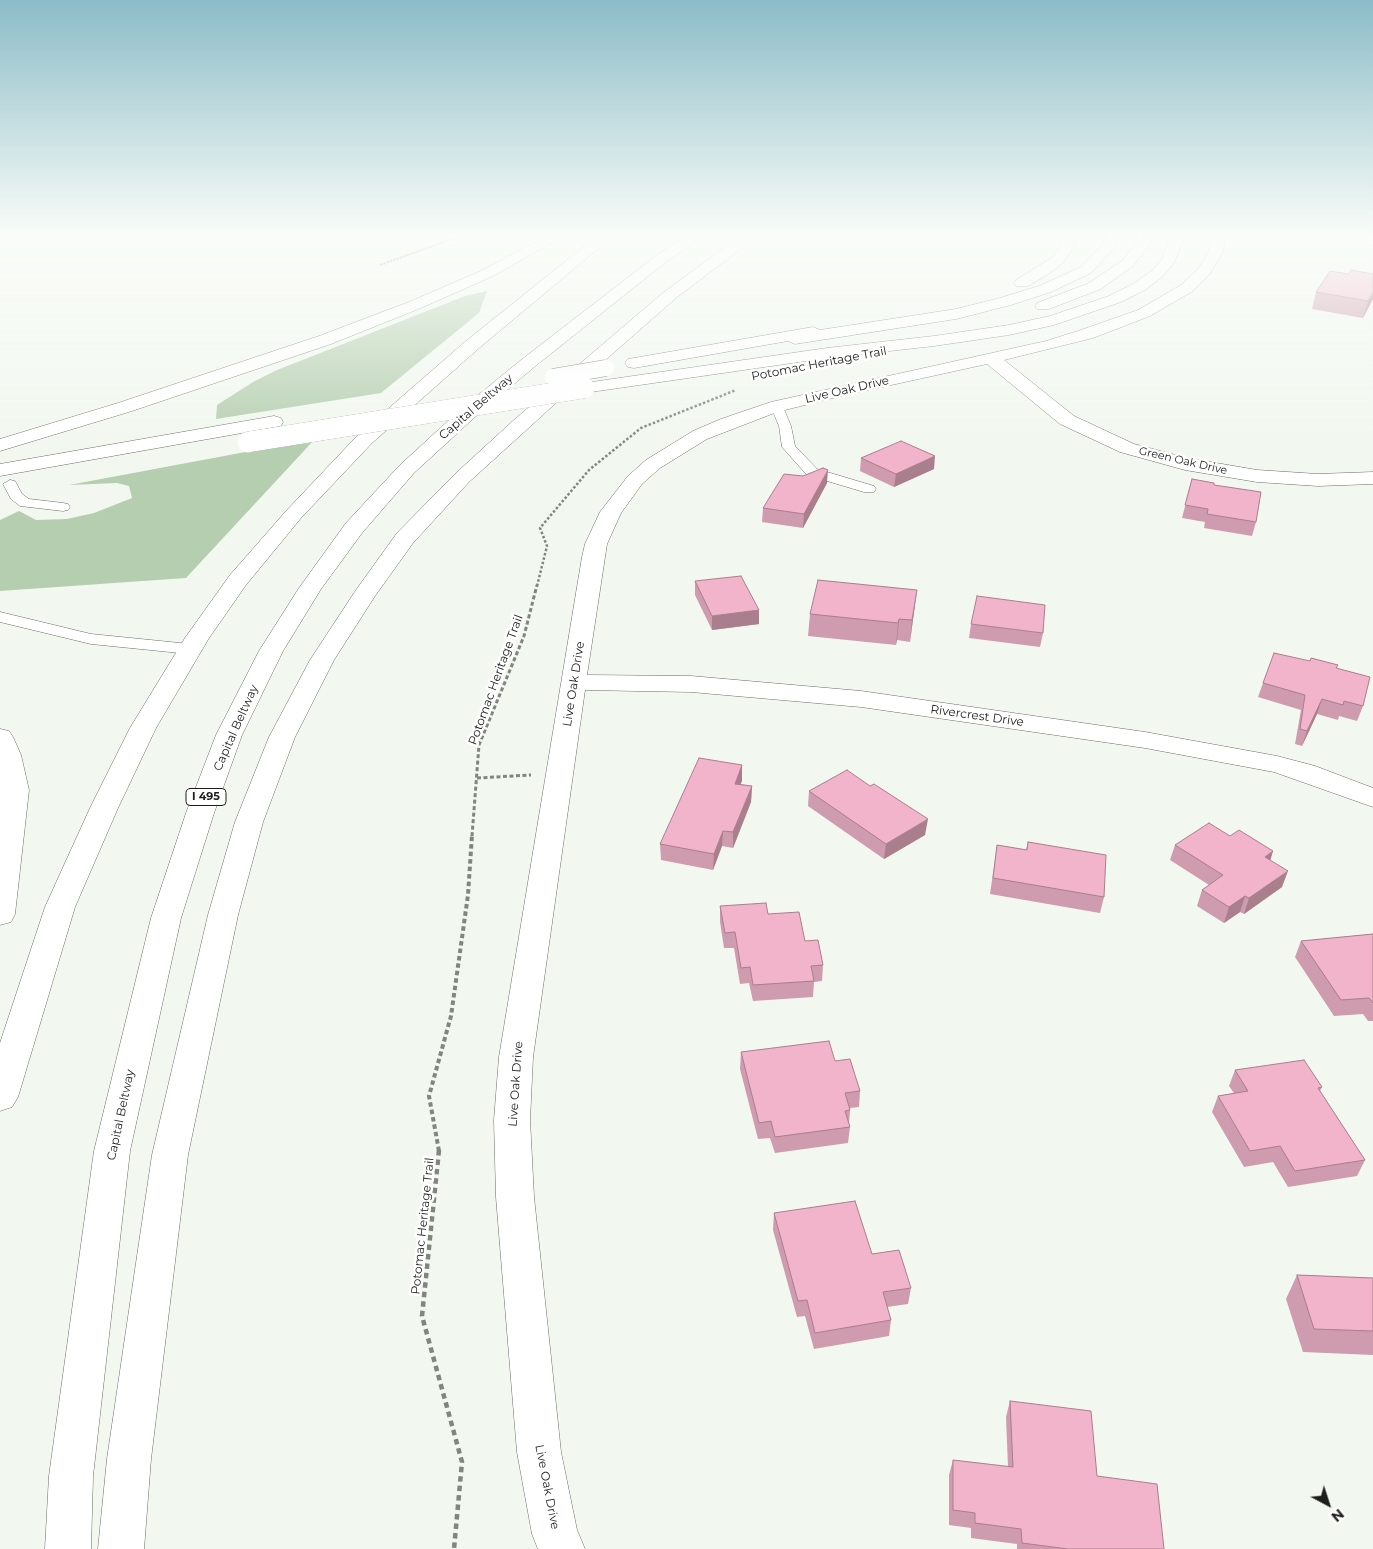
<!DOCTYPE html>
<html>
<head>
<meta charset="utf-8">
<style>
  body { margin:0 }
  #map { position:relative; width:1373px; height:1549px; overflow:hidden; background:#f2f8f0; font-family:Montserrat,sans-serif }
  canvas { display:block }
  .north { position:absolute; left:1303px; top:1479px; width:50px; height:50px; -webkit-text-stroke:4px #fff; paint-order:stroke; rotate:140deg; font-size:14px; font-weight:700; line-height:20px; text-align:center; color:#1c1e1b }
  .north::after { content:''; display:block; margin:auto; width:18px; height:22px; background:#1c1e1b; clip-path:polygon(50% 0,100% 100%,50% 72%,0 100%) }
</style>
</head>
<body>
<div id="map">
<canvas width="1373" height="1549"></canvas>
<div class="north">N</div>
</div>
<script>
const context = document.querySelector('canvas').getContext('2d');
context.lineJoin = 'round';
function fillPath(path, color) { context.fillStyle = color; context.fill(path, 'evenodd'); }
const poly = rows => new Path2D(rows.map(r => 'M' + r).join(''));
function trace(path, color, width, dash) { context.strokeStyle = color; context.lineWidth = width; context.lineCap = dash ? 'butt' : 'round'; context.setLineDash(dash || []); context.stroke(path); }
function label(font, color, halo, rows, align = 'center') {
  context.font = font + ' Montserrat,sans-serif'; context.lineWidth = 5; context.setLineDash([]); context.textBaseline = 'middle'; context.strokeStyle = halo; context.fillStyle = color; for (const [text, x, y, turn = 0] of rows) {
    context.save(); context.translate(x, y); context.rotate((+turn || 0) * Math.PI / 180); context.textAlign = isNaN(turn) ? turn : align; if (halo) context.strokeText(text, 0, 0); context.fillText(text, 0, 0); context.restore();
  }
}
const green = poly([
  [487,291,479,313,381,393,216,419,217,405,253,382,277,370,465,296],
  [315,439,186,578,0,591,0,520,19,511,36,520,67,519,94,513,132,498,129,486,117,483,69,485]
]);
const pathFar4 = poly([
  [380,265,472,232]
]);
const pathFar3 = poly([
  [537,586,547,546,540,528,589,470,641,428,736,390]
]);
const pathFar2 = poly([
  [477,778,531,775],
  [472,836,479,745,524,636,537,585]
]);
const pathFar1 = poly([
  [439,1151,429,1096,451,1016,468,895,472,835]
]);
const path = poly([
  [439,1150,422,1316,462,1462,454,1549]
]);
const lane = poly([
  [777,403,783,407,791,426,795,446,817,469,874,486,876,489,874,492,864,492,807,475,782,447,779,426,771,407,777,403],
  [10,480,15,481,22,494,29,499,63,503,68,504,70,507,68,510,63,511,20,506,11,499,3,484,10,480],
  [0,612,91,634,190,644,196,645,198,649,196,653,190,654,91,644,0,622,0,612]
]);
const street = poly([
  [1212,232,1226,232,1223,252,1209,275,1193,291,1150,316,1093,338,1004,360,1074,416,1134,444,1187,458,1257,470,1318,474,1373,472,1373,484,1318,486,1257,482,1185,470,1120,452,1060,424,987,364,841,396,777,412,707,439,660,468,642,484,621,513,607,544,587,675,691,676,861,691,1145,732,1277,756,1315,766,1373,788,1373,807,1274,772,1145,748,861,707,691,692,585,690,533,1057,530,1120,534,1197,561,1452,577,1530,585,1549,538,1549,532,1534,517,1452,496,1197,494,1120,499,1057,582,557,585,544,600,512,628,476,646,460,693,431,721,419,771,402,1046,341,1081,330,1138,310,1181,285,1198,269,1209,252,1212,232]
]);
const highway = poly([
  [553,232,571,232,493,276,421,308,331,344,132,411,0,451,0,439,118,403,319,336,409,302,483,270,553,232],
  [602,232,618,232,478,349,372,443,301,518,246,585,209,638,156,728,118,808,75,907,18,1097,12,1107,0,1111,0,1043,45,907,90,808,130,728,185,638,230,575,287,510,358,435,466,341,602,232],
  [693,232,711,232,667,261,533,368,475,417,414,473,362,533,321,589,283,651,242,735,214,813,181,918,130,1151,93,1476,91,1549,45,1549,49,1476,94,1151,151,918,186,813,216,735,259,651,299,588,346,523,400,465,461,409,521,360,657,255,693,232],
  [746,232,763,232,676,298,578,384,827,348,934,336,1009,325,1050,316,1109,296,1133,284,1153,270,1162,259,1170,238,1170,232,1184,232,1184,238,1174,263,1163,276,1145,290,1121,302,1054,325,1009,335,934,346,827,358,584,393,578,392,575,388,577,384,469,482,413,543,375,596,334,660,295,737,263,822,238,915,188,1155,151,1459,144,1549,98,1549,107,1459,152,1155,208,915,235,822,269,737,310,660,356,590,397,533,455,474,515,419,664,292,746,232],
  [1062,232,1076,232,1075,245,1063,263,1047,275,1028,286,1016,286,1014,283,1016,280,1053,257,1061,245,1062,232],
  [1106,232,1120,232,1117,245,1091,273,1051,292,1011,305,956,319,795,344,788,341,634,368,628,367,625,363,628,359,634,358,813,327,820,330,956,309,1000,298,1039,286,1081,267,1103,244,1106,232],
  [1138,232,1152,232,1150,244,1133,266,1101,289,1049,309,1037,309,1035,306,1037,303,1089,283,1123,260,1136,243,1138,232],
  [274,416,281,418,283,422,281,426,0,476,0,464,274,416],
  [0,729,9,731,13,737,21,755,29,790,15,914,11,922,0,925,0,729]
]);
const highwayBridgeFar1 = poly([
  [553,377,606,368],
  [577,389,584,388]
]);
const highwayBridge = poly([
  [248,442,584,388]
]);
const wall = poly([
  [1316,292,1373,299,1363,318,1312,309],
  [861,458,934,469,894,487,860,471],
  [1192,479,1214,485,1256,522,1252,536,1204,528,1205,522,1182,518],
  [827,483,803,528,762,522,763,508],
  [695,581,759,610,759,624,712,630,695,595],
  [917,590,910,642,897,640,896,645,808,636,810,614],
  [971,624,1043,633,1040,647,969,638],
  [1311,658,1338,665,1336,668,1363,706,1357,721,1339,716,1338,720,1317,714,1302,746,1295,744,1301,710,1258,697,1263,683,1310,661],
  [742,765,742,781,740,784,752,786,751,802,733,848,722,846,713,870,661,860,660,844],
  [809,791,925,835,884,859,808,806],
  [1230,836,1273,851,1270,861,1282,887,1244,914,1240,912,1224,923,1197,906,1202,890,1209,885,1170,860,1175,845],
  [1028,842,1104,897,1100,913,990,894,997,845,1026,850],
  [720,906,768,914,805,941,823,965,822,981,814,982,813,997,753,1001,749,983,740,984,734,948,724,948,720,922],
  [1373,934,1373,1021,1368,1021,1363,1014,1334,1016,1295,957,1301,941],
  [741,1052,835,1061,860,1091,859,1107,850,1108,850,1110,849,1123,850,1127,848,1143,775,1153,770,1138,758,1139,740,1069],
  [1235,1070,1322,1087,1320,1091,1365,1160,1357,1176,1288,1187,1273,1162,1244,1167,1212,1112,1218,1096,1234,1093,1229,1086],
  [774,1213,872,1254,911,1288,908,1304,887,1307,891,1320,889,1336,814,1349,805,1316,797,1317,773,1230],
  [1297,1275,1373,1278,1373,1355,1303,1352,1286,1299],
  [1010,1401,1097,1476,1164,1549,1017,1549,1017,1544,971,1538,971,1528,949,1525,949,1475,953,1460,1008,1467,1006,1417]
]);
const shadedWall = poly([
  [1373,292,1373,299,1363,318,1368,301],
  [935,456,934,469,894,487,896,474],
  [828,470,827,483,803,528,804,514],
  [917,590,914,611,910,642,912,620],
  [759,610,759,624,712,630,712,616],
  [899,619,897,640,896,645,898,623],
  [1322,699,1317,714,1302,746,1307,731],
  [742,765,742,781,734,799,735,784],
  [752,786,751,802,733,848,733,832],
  [928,819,925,835,884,859,886,844],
  [723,831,722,846,713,870,714,854],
  [1273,851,1268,867,1265,857],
  [1288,871,1282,887,1244,914,1249,898],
  [1245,896,1240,912,1224,923,1229,907]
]);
const building = poly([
  [1351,270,1373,274,1373,292,1368,301,1316,292,1330,271,1349,274,1351,270],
  [901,441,935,456,896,474,861,458,901,441],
  [823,468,828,470,804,514,763,508,784,474,803,476,823,468],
  [1192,479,1214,483,1214,485,1261,492,1256,522,1207,514,1208,509,1185,505,1192,479],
  [741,576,759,610,712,616,695,581,741,576],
  [818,580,917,590,912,620,899,619,898,623,810,614,818,580],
  [977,596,1045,605,1043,633,971,624,977,596],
  [1274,653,1310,661,1311,658,1338,665,1336,668,1370,677,1363,706,1344,701,1343,705,1322,699,1307,731,1300,729,1305,695,1263,683,1274,653],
  [699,758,742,765,735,784,752,786,733,832,723,831,714,854,660,844,699,758],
  [847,770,870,786,874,784,928,819,886,844,809,791,847,770],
  [1209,823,1230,836,1239,830,1273,851,1265,857,1288,871,1249,898,1245,896,1229,907,1202,890,1223,875,1175,845,1209,823],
  [1028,842,1106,855,1104,897,993,878,997,845,1027,850,1028,842],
  [766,903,768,914,799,912,805,941,818,940,823,965,811,966,814,981,753,985,750,967,741,968,735,932,725,933,720,906,766,903],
  [1373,934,1373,1003,1369,998,1341,1000,1301,941,1373,934],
  [829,1041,835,1061,850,1059,860,1091,845,1093,850,1110,845,1111,850,1127,775,1137,771,1121,759,1123,741,1052,829,1041],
  [1304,1060,1322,1087,1318,1088,1365,1160,1295,1171,1280,1146,1250,1151,1218,1096,1248,1091,1235,1070,1304,1060],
  [855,1201,872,1254,899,1250,911,1288,883,1292,891,1320,815,1333,807,1300,798,1301,774,1213,855,1201],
  [1297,1275,1373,1278,1373,1331,1314,1329,1297,1275],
  [1010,1401,1091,1411,1097,1476,1157,1484,1164,1549,1068,1549,1022,1543,1021,1529,975,1523,975,1513,953,1510,953,1460,1013,1467,1010,1401]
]);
const farStreetnames = [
  ["Green Oak Drive",1183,461,13]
];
const shields = [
  [206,797,40]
];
const shieldNames = [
  ["I 495",206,797]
];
const streetNames = [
  ["Potomac Heritage Trail",819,364,-11],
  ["Live Oak Drive",847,390,-13],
  ["Capital Beltway",476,407,-41],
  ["Potomac Heritage Trail",496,680,-70],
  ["Live Oak Drive",574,684,-81],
  ["Rivercrest Drive",977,716,8],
  ["Capital Beltway",236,728,-66],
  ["Live Oak Drive",516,1084,-86],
  ["Capital Beltway",121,1115,-78],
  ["Potomac Heritage Trail",423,1226,-84],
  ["Live Oak Drive",547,1487,79]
];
fillPath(green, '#b6ceb0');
trace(lane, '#696e67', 1);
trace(street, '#696e67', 1);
trace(highway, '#696e67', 1);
trace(pathFar4, '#818580', 2, [2.5, 1]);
trace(pathFar3, '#818580', 2.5, [2.5, 2]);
trace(pathFar2, '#818580', 3, [4, 2.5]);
trace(pathFar1, '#818580', 4, [4.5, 3]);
trace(path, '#818580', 4.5, [5.5, 4]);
fillPath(lane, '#fff');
fillPath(street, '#fff');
fillPath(highway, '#fff');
trace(highwayBridgeFar1, '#696e67', 17, []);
trace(highwayBridge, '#696e67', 21, []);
trace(highwayBridgeFar1, '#fff', 16);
trace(highwayBridge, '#fff', 21);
fillPath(wall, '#cf9bae');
fillPath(shadedWall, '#a97e8d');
fillPath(building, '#f1b4ca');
trace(building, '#a97e8d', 1);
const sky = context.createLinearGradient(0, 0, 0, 449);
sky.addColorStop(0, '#8cbcc8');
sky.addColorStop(0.52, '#f9fcf8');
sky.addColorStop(1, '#f9fcf800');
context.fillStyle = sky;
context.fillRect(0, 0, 1373, 449);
label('11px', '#1c1e1b', '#fff', farStreetnames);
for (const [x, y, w] of shields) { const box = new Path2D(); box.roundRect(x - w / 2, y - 8.5, w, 17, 4); context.fillStyle = '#fff'; context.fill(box); trace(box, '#1c1e1b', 1); }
label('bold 11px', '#1c1e1b', null, shieldNames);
label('12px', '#1c1e1b', '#fff', streetNames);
</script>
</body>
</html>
